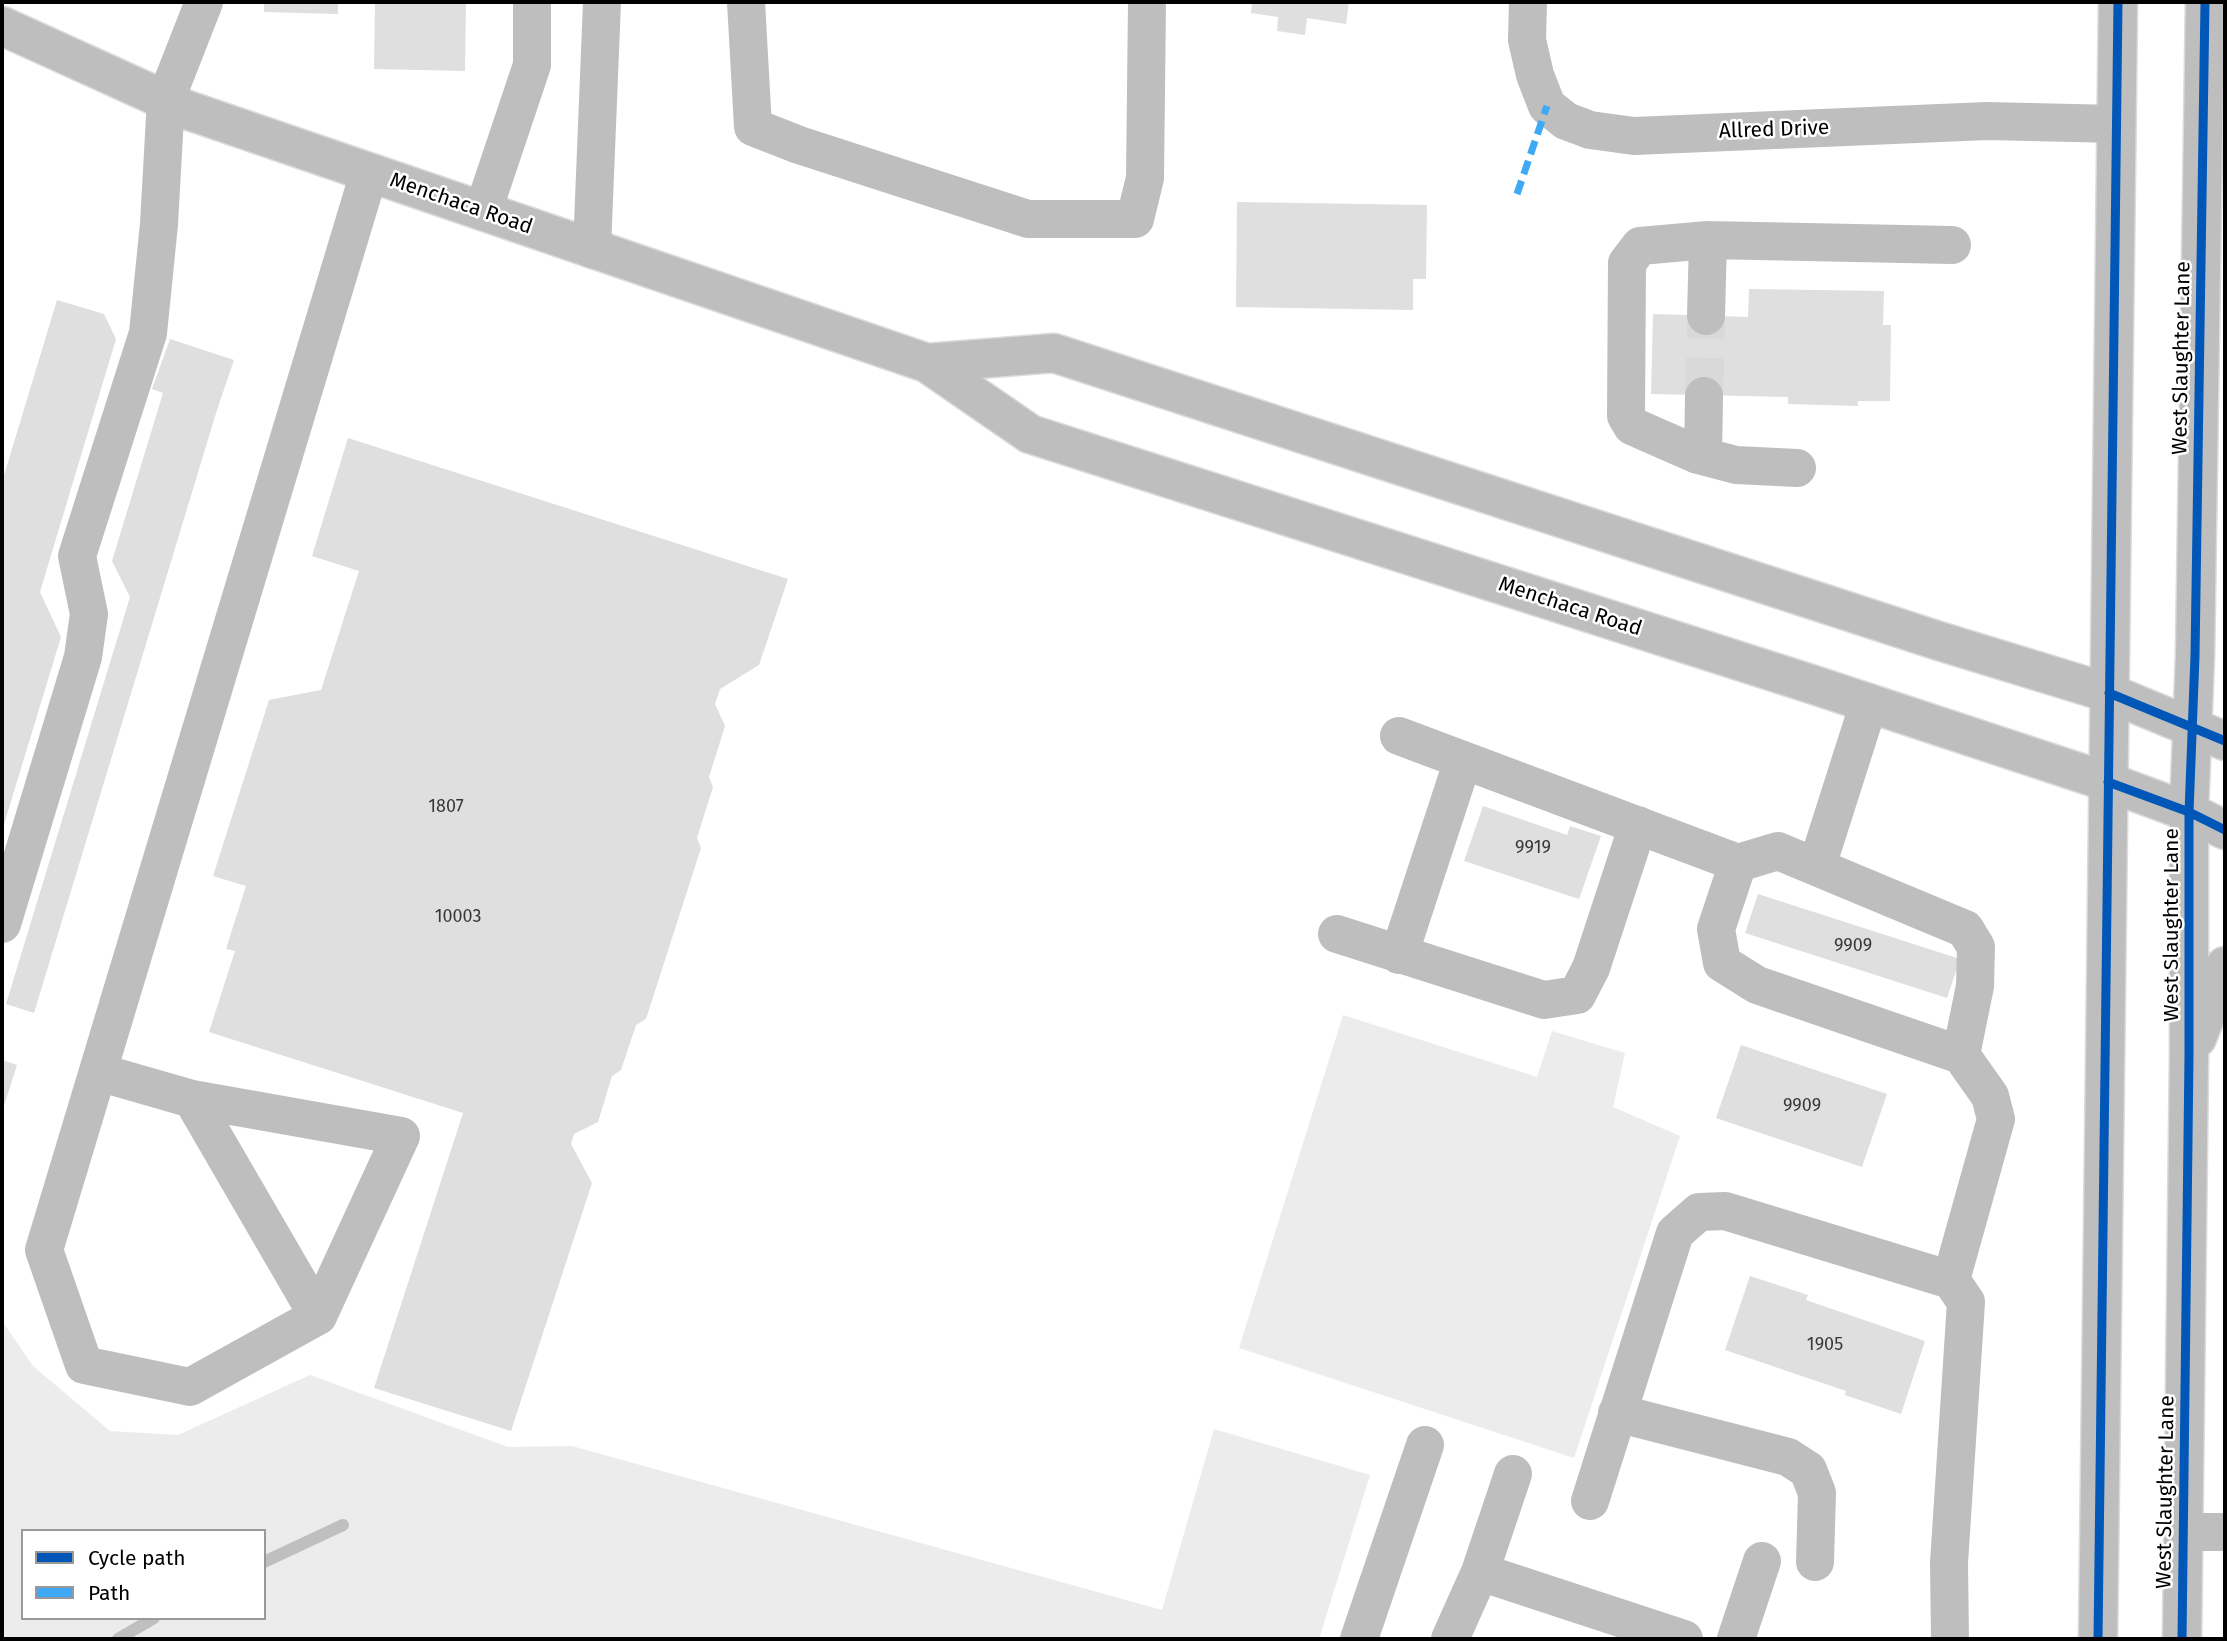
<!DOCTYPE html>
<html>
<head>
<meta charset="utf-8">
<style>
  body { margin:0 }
  #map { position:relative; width:2227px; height:1641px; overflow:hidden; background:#fff; font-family:"Fira Sans",sans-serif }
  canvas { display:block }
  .frame { position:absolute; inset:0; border:4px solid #000; pointer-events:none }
  .legend { position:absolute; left:21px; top:1529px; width:245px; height:91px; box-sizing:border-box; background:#fff; border:2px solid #999; margin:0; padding:9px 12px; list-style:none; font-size:21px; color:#000 }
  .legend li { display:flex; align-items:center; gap:14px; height:35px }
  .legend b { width:35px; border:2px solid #999 }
</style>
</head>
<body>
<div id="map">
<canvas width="2227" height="1641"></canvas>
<div class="frame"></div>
<ul class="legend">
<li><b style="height:9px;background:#0057b8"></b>Cycle path</li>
<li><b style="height:9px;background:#3fa9f5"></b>Path</li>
</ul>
</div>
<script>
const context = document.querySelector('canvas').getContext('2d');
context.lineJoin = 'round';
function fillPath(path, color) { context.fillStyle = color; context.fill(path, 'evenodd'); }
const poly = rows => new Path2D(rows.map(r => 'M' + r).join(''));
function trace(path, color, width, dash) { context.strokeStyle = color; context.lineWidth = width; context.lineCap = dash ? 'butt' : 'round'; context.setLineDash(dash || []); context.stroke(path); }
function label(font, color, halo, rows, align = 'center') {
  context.font = font + ' "Fira Sans",sans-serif'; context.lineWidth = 5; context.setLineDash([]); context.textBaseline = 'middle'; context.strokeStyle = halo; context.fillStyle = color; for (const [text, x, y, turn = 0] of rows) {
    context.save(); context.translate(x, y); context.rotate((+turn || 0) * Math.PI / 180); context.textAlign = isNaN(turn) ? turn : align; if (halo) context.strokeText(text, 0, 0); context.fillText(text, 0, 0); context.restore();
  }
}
const green = poly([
  [1343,1015,1537,1077,1552,1031,1625,1053,1613,1107,1680,1136,1574,1458,1239,1348],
  [2,1321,33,1366,110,1431,178,1435,310,1375,508,1447,572,1446,1162,1610,1214,1429,1370,1475,1319,1639,2,1639],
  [23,1531,264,1531,264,1618,23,1618]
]);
const stream = poly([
  [264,1562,343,1525],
  [118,1639,154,1618]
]);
const building = poly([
  [264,2,338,2,338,14,264,12],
  [375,2,466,2,465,71,374,69],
  [1252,2,1349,2,1346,24,1307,18,1305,35,1277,31,1278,17,1251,13],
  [1237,202,1427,205,1426,279,1413,279,1413,310,1236,307],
  [1749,289,1884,291,1883,325,1891,325,1890,401,1858,401,1858,406,1788,404,1788,397,1651,394,1653,314,1748,317],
  [57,300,104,314,116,339,40,592,61,637,2,831,2,482],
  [170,339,234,360,217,410,34,1013,6,1004,130,597,112,561,163,393,152,389],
  [348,438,788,579,759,665,720,689,715,704,725,726,709,777,713,787,697,838,701,848,646,1019,636,1025,621,1070,612,1076,598,1122,574,1134,571,1144,592,1183,511,1431,374,1388,463,1113,209,1032,235,951,226,949,246,886,213,876,269,700,321,690,359,571,312,556],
  [1483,806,1567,835,1570,826,1601,836,1579,899,1464,861],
  [1758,894,1960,959,1947,998,1745,933],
  [1741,1045,1887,1094,1862,1167,1716,1118],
  [2,1060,17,1065,2,1112],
  [1750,1276,1808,1295,1806,1300,1925,1341,1901,1414,1845,1395,1846,1391,1725,1350]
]);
const minorTunnel = poly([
  [1704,396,1706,316]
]);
const minor = poly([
  [746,2,753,127,799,145,1028,219,1135,219,1145,178,1147,2],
  [1528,2,1527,40,1535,75,1547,106,1566,121,1590,130,1634,136,1987,121,2116,124],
  [483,211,532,65,532,2],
  [592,249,602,2],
  [1706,316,1708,240],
  [1703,456,1704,396],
  [1797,468,1736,465,1698,455,1632,426,1626,416,1627,263,1640,246,1708,240,1952,245],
  [1399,736,1738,863],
  [1817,866,1869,703],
  [2,924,83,657,89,614,77,556,148,333,159,224,166,99,204,2],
  [1337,934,1544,1000,1577,995,1591,968,1638,825],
  [1399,955,1463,760],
  [98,1072,192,1099,318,1316],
  [192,1099,401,1136,318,1316,190,1387,84,1365,44,1250,369,173],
  [1951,1280,1996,1119,1990,1096,1961,1055,1757,985,1722,963,1716,929,1738,863,1778,851,1965,929,1976,947,1975,986,1961,1055],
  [1617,1413,1788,1457,1808,1470,1817,1493,1815,1562],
  [1513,1474,1480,1572,1684,1639],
  [1590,1501,1675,1233,1699,1212,1725,1211,1951,1280,1966,1302,1949,1563,1950,1639],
  [2183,1532,2225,1532],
  [1359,1639,1425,1445],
  [1450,1639,1480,1572],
  [1736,1639,1762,1561]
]);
const major = poly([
  [2,26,187,110,927,363,1030,434,1811,684,2108,782,2189,812,2225,830],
  [927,363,1054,353,1939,641,2109,693,2225,741],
  [2197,1038,2225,966],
  [2098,1639,2118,2],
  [2182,1639,2189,1056,2189,812,2195,656,2205,2]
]);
const quiet = poly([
  [1517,194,1547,106]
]);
const cycleway = poly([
  [2109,693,2225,741],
  [2108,782,2189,812,2225,830],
  [2098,1639,2118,2],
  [2182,1639,2189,1056,2189,812,2195,656,2205,2]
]);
const numberNames = [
  ["1807",446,807],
  ["9919",1533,848],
  ["10003",458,917],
  ["9909",1853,946],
  ["9909",1802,1106],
  ["1905",1825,1345]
];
const streetNames = [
  ["Allred Drive",1774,130,-2],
  ["Menchaca Road",461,204,19],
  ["West Slaughter Lane",2182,358,-89],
  ["Menchaca Road",1570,607,18],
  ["West Slaughter Lane",2172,925,-90],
  ["West Slaughter Lane",2166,1492,-89]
];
fillPath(green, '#ececec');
trace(stream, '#bfbfbf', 12);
fillPath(building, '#dfdfdf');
trace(minorTunnel, '#d9d9d9', 38, [38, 19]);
trace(major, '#dbdbdb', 41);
trace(minor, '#bebebe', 38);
trace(major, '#bebebe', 38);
trace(quiet, '#3fa9f5', 7, [14, 7]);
trace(cycleway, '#0057b8', 9);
label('18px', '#383838', null, numberNames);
label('21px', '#000', '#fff', streetNames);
</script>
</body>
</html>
